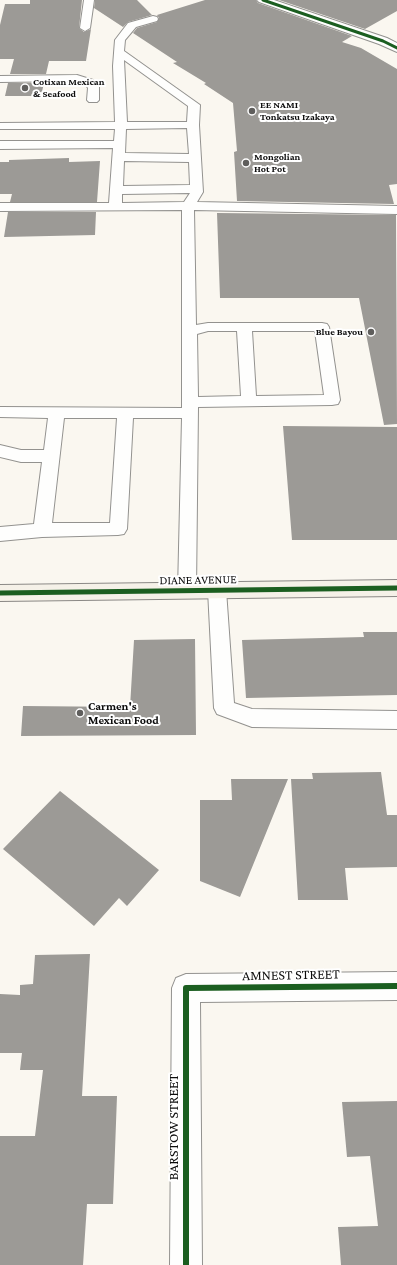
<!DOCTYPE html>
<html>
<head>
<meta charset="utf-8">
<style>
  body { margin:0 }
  canvas { display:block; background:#faf7f0 }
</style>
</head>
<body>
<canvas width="397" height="1265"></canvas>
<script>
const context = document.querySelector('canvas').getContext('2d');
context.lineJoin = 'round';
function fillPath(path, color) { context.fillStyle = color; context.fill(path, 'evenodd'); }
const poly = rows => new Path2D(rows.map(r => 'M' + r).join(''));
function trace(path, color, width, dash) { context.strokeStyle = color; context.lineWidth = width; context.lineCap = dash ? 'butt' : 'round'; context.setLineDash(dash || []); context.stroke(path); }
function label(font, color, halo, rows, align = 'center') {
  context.font = font + ' "Crimson Pro",serif'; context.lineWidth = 4; context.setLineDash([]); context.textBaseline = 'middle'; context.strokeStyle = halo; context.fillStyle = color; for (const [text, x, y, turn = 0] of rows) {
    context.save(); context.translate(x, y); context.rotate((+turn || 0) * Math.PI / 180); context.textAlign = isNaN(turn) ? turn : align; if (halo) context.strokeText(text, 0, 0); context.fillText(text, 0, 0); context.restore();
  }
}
const building = poly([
  [30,0,82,0,79,28,84,32,91,29,86,61,49,61,46,74,10,74,14,59,0,59,0,25,5,4,30,4],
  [95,0,137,0,152,15,128,22,123,27,94,8],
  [205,0,256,0,258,3,352,36,342,42,361,48,397,69,397,184,389,185,394,204,237,201,234,152,237,151,233,103,204,84,206,83,173,63,177,62,133,33,137,28,157,22,159,18,157,15],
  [279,0,397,0,397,11,365,29],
  [8,83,44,83,41,96,5,96],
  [69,158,69,162,100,161,97,202,10,202,12,194,0,194,0,162,9,162,9,160],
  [8,212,96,212,95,235,4,237],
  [217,213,396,215,397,424,384,425,359,298,220,298],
  [283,426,397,427,397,540,292,540],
  [363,632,397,632,397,695,246,698,242,640,364,637],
  [195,639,196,735,21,736,23,706,130,707,134,640],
  [381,772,387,815,397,815,397,867,345,868,348,900,298,900,291,779,313,779,312,773],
  [231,779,288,779,240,897,200,881,200,800,232,800],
  [60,791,159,870,127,906,119,898,94,926,3,849],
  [90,954,82,1096,117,1096,113,1204,87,1204,83,1265,0,1265,0,1136,35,1136,43,1070,20,1070,22,1053,0,1053,0,994,20,995,20,985,33,984,35,955],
  [397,1101,397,1265,341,1265,338,1227,378,1226,370,1156,347,1157,342,1102]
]);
const lane = poly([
  [84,0,94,0,90,28,85,31,80,28,84,0],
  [153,16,157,17,158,19,157,21,136,27,125,40,124,51,200,105,199,125,203,192,197,202,397,206,397,214,194,210,196,325,208,323,322,323,327,324,329,327,340,400,338,404,332,405,198,407,196,591,194,596,187,598,180,596,178,591,182,418,133,418,127,529,124,534,118,535,42,537,0,541,0,527,34,524,42,462,21,462,0,457,0,445,21,450,44,450,48,418,0,417,0,407,182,408,182,210,0,211,0,203,109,203,113,148,0,149,0,141,114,141,115,129,0,129,0,123,115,122,113,66,115,40,128,23,153,16],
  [124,60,188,106,187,122,127,122,124,60],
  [187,128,189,154,125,153,126,129,187,128],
  [124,161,189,162,190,185,123,186,124,161],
  [190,193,184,202,122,203,122,194,190,193],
  [208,331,237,331,241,396,198,397,197,334,208,331],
  [252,331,315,331,324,395,256,396,252,331],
  [64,418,117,418,110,523,52,523,64,418],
  [77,75,93,80,98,85,99,87,99,100,97,102,89,102,87,100,88,88,85,84,76,81,0,82,0,76,77,75],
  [217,583,223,585,226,590,234,703,252,709,397,711,397,729,252,727,217,714,214,708,208,590,211,585,217,583]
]);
const street = poly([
  [257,0,274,0,387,38,397,43,397,52,379,44,259,2,257,0],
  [397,972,397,1000,200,1002,202,1265,170,1265,172,988,176,978,186,974,397,972]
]);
const secondary = poly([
  [397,580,397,596,0,601,0,585,397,580]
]);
const cyclewayFar2 = poly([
  [263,0,383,41,397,48]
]);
const cyclewayFar1 = poly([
  [0,593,397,588]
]);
const cycleway = poly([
  [186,1265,186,988,397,986]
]);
const markers = [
  [25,88,4,"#5f5e5c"],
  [252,111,4,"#5f5e5c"],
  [246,163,4,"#5f5e5c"],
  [371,332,4,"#5f5e5c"],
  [80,713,4,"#5f5e5c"]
];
const farPoinames = [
  ["Cotixan Mexican",33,82],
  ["& Seafood",33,94],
  ["EE NAMI",260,105],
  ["Tonkatsu Izakaya",260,117],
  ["Mongolian",254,157],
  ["Hot Pot",254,169],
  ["Blue Bayou",363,332,"right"]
];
const streetNames = [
  ["DIANE AVENUE",198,580,-1]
];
const poiNames = [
  ["Carmen's",88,706],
  ["Mexican Food",88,720]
];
const nearStreetnames = [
  ["AMNEST STREET",291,975,-1],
  ["BARSTOW STREET",174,1127,-90]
];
fillPath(building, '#9c9a96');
trace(lane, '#93928f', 2);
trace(street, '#93928f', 2);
trace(secondary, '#8a8885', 2);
fillPath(lane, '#fefefd');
fillPath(street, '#fefefd');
fillPath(secondary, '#f5f1e8');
trace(cyclewayFar2, '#1b5e20', 3);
trace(cyclewayFar1, '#1b5e20', 5);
trace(cycleway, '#1b5e20', 6);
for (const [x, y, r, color] of markers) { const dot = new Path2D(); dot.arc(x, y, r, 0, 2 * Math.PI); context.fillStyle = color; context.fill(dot); trace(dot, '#fff', 1.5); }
label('bold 10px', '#0c0c0c', '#fff', farPoinames, 'left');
label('12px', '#0c0c0c', '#fff', streetNames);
label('bold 12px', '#0c0c0c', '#fff', poiNames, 'left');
label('14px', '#0c0c0c', '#fff', nearStreetnames);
</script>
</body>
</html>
